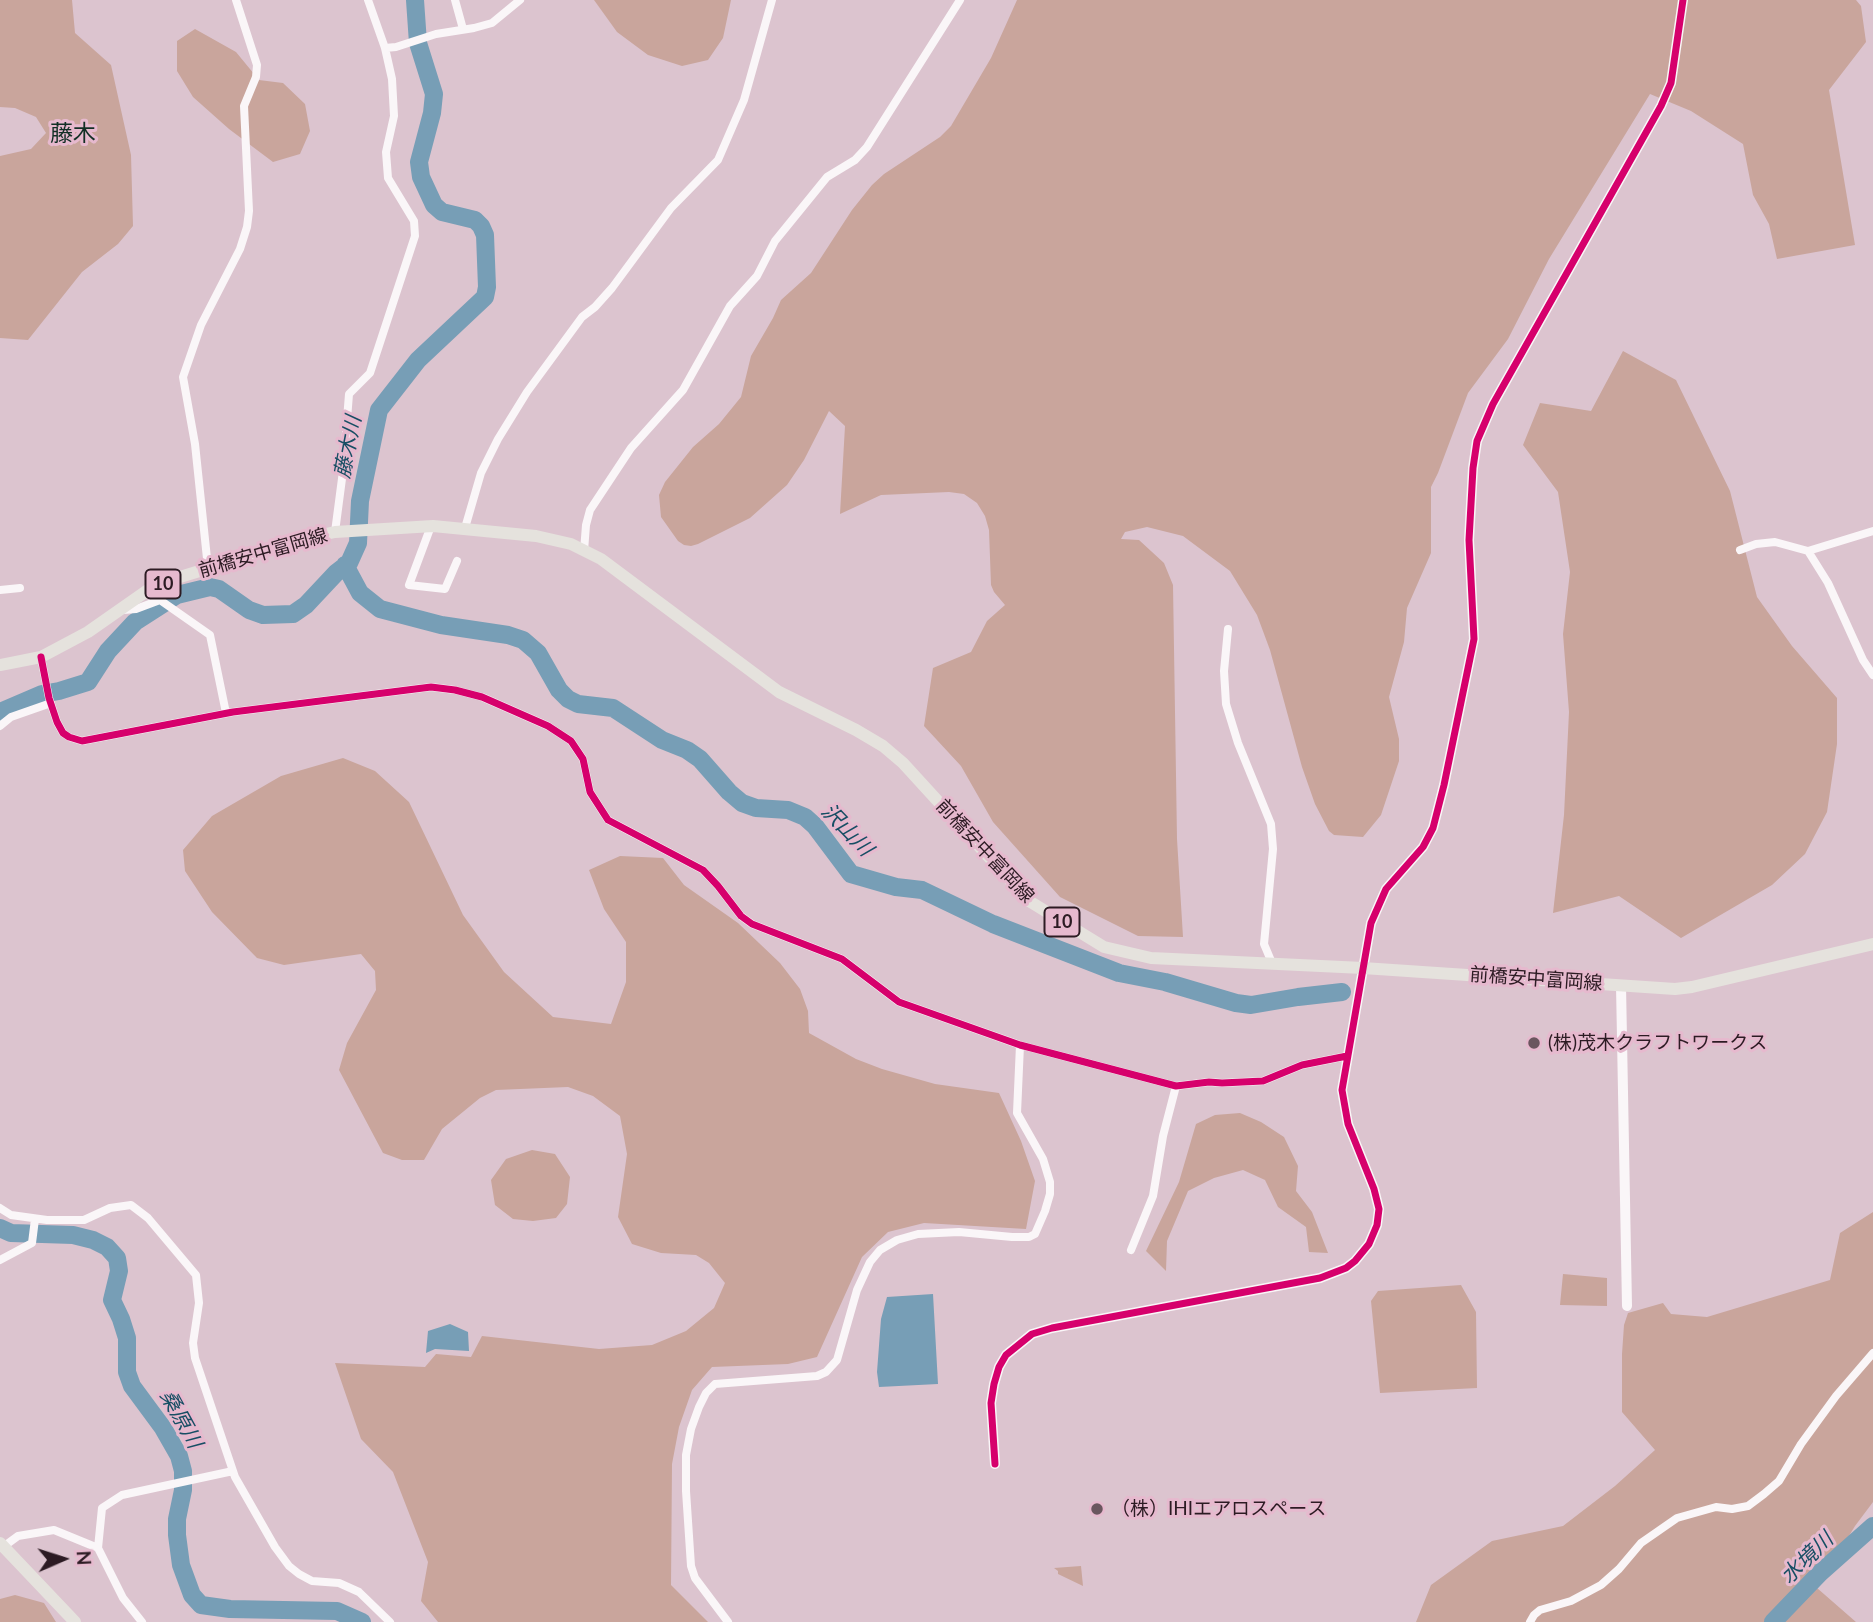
<!DOCTYPE html>
<html>
<head>
<meta charset="utf-8">
<style>
  body { margin:0 }
  #map { position:relative; width:1873px; height:1622px; overflow:hidden; background:#dcc4cf; font-family:Lato,sans-serif }
  canvas { display:block }
  .north { position:absolute; left:28px; top:1524px; width:70px; height:70px; -webkit-text-stroke:5px #e6b9ce; paint-order:stroke; rotate:87deg; font-size:19px; font-weight:700; line-height:28px; text-align:center; color:#2c1b23 }
  .north::after { content:''; display:block; margin:auto; width:24px; height:32px; background:#2c1b23; clip-path:polygon(50% 0,100% 100%,50% 72%,0 100%) }
</style>
</head>
<body>
<div id="map">
<canvas width="1873" height="1622"></canvas>
<div class="north">N</div>
</div>
<script>
const context = document.querySelector('canvas').getContext('2d');
context.lineJoin = 'round';
function fillPath(path, color) { context.fillStyle = color; context.fill(path, 'evenodd'); }
const poly = rows => new Path2D(rows.map(r => 'M' + r).join(''));
function trace(path, color, width, dash) { context.strokeStyle = color; context.lineWidth = width; context.lineCap = dash ? 'butt' : 'round'; context.setLineDash(dash || []); context.stroke(path); }
function label(font, color, halo, rows, align = 'center') {
  context.font = font + ' Lato,"Noto Sans JP",sans-serif'; context.lineWidth = 6; context.setLineDash([]); context.textBaseline = 'middle'; context.strokeStyle = halo; context.fillStyle = color; for (const [text, x, y, turn = 0] of rows) {
    context.save(); context.translate(x, y); context.rotate((+turn || 0) * Math.PI / 180); context.textAlign = isNaN(turn) ? turn : align; if (halo) context.strokeText(text, 0, 0); context.fillText(text, 0, 0); context.restore();
  }
}
const green = poly([
  [0,0,72,0,75,33,111,65,131,155,133,226,118,244,82,272,28,340,0,338,0,156,31,149,46,133,36,117,15,108,0,107],
  [594,0,731,0,723,38,708,60,682,66,648,55,617,32],
  [1017,0,1856,0,1861,6,1866,42,1829,90,1855,245,1777,259,1769,224,1753,195,1743,144,1691,111,1650,94,1549,259,1508,339,1468,393,1438,473,1431,487,1431,553,1407,608,1404,642,1389,697,1399,739,1399,761,1381,815,1363,837,1334,835,1329,831,1315,804,1302,767,1270,650,1257,615,1230,571,1183,536,1147,527,1125,532,1121,539,1139,540,1164,563,1173,585,1177,839,1183,937,1138,936,1060,897,993,822,961,766,924,726,933,668,971,652,987,621,1005,605,994,592,991,585,989,530,985,516,977,503,964,494,949,492,881,495,840,514,845,426,829,411,804,460,787,485,750,518,698,544,691,546,684,545,678,541,661,517,659,495,665,482,693,447,719,424,741,397,751,356,773,318,781,300,811,273,852,210,872,185,884,174,940,137,951,126,991,58],
  [195,29,236,52,259,80,283,83,305,104,310,131,300,154,273,162,229,129,193,97,177,71,177,41],
  [1623,351,1676,380,1730,491,1757,597,1792,646,1837,698,1837,744,1827,812,1805,854,1772,885,1681,938,1619,896,1553,913,1564,815,1569,712,1563,634,1570,572,1558,492,1523,445,1540,403,1591,411],
  [343,758,375,771,409,802,463,915,504,972,553,1017,611,1024,626,982,626,942,604,909,589,870,620,856,663,858,684,885,738,923,780,963,800,989,808,1011,809,1033,856,1059,882,1069,935,1084,999,1093,1021,1141,1035,1181,1026,1229,924,1223,888,1232,862,1257,817,1357,788,1364,712,1367,692,1390,679,1427,672,1464,671,1585,708,1622,438,1622,421,1601,428,1562,393,1472,361,1439,335,1363,425,1367,436,1354,471,1357,482,1336,599,1349,652,1345,686,1331,714,1308,725,1283,709,1263,696,1255,661,1253,632,1244,618,1217,627,1154,620,1116,593,1096,568,1087,496,1090,480,1098,442,1129,424,1160,402,1160,383,1153,339,1070,347,1043,376,990,375,971,361,954,284,965,257,958,212,912,185,871,183,850,212,816,281,776],
  [1240,1113,1261,1122,1284,1137,1298,1166,1296,1191,1312,1212,1328,1253,1309,1252,1306,1227,1278,1207,1265,1180,1243,1170,1214,1178,1188,1191,1167,1241,1166,1271,1146,1251,1179,1182,1196,1124,1215,1115],
  [532,1150,555,1154,570,1177,567,1204,556,1218,533,1221,513,1219,495,1205,491,1180,506,1159],
  [1873,1212,1873,1502,1855,1526,1817,1588,1856,1622,1416,1622,1431,1585,1492,1541,1563,1526,1615,1486,1655,1450,1622,1412,1622,1354,1624,1325,1628,1313,1663,1303,1671,1314,1707,1317,1830,1280,1840,1233],
  [1563,1274,1607,1278,1607,1306,1560,1305],
  [1461,1285,1476,1312,1477,1388,1380,1393,1371,1301,1378,1291],
  [1081,1566,1083,1586,1058,1574,1058,1571,1054,1568],
  [15,1595,44,1603,56,1622,0,1622,0,1599]
]);
const water = poly([
  [933,1294,938,1384,879,1387,877,1372,881,1319,887,1297],
  [450,1324,468,1332,469,1351,435,1349,426,1353,428,1331]
]);
const river = poly([
  [345,565,360,593,380,609,441,625,508,635,523,640,538,653,559,690,568,699,578,704,613,708,662,740,687,750,700,759,729,792,742,803,756,808,788,810,805,817,815,826,851,874,896,887,922,890,993,924,1119,973,1165,982,1236,1003,1251,1005,1298,997,1342,992],
  [0,712,42,694,59,691,88,682,108,651,135,622,177,595,210,587,219,589,249,610,263,615,293,614,306,605,336,573,349,563,358,543,360,501,379,410,418,360,485,297,487,287,485,235,481,226,475,220,442,212,434,205,421,177,419,162,432,113,434,94,418,43,415,0],
  [0,1228,11,1233,73,1235,93,1240,107,1247,117,1258,119,1271,112,1300,121,1319,127,1338,127,1372,132,1386,163,1428,179,1456,183,1471,183,1490,177,1519,177,1535,181,1565,192,1595,201,1605,230,1609,337,1611,362,1622],
  [1773,1622,1820,1573,1873,1526]
]);
const minor = poly([
  [455,0,463,29],
  [385,48,396,47,436,34,474,28,492,23,520,0],
  [431,526,409,585,445,589,457,561],
  [465,528,481,473,498,439,527,392,582,317,595,307,612,288,671,208,718,160,744,100,772,0],
  [1873,531,1808,551,1828,583,1863,660,1873,675],
  [335,532,343,471,349,394,370,373,415,236,414,221,388,178,386,152,394,116,392,79,385,48,368,0],
  [1740,550,1756,544,1775,542,1808,551],
  [584,551,586,525,590,510,631,448,683,390,730,306,757,276,775,241,827,177,855,160,867,147,960,0],
  [208,568,195,444,183,377,201,325,240,249,247,227,249,211,244,106,256,77,257,65,236,0],
  [0,590,20,588],
  [123,610,136,609,160,600,210,635,226,713],
  [1228,629,1224,671,1226,704,1238,743,1271,824,1273,849,1264,944,1272,963],
  [41,657,49,698,57,722,63,733,69,737,82,741,233,712,431,687,455,690,482,697,548,726,571,741,583,759,590,792,608,820,703,870,718,886,741,916,752,924,842,959,899,1002,1020,1045,1176,1086,1209,1082,1222,1083,1263,1081,1302,1065,1347,1056],
  [0,726,11,717,51,703],
  [0,1208,11,1215,47,1220,84,1220,110,1208,131,1205,148,1218,196,1275,199,1303,193,1343,195,1358,235,1477,275,1547,289,1566,299,1574,312,1581,339,1583,359,1592,390,1622],
  [1131,1250,1153,1196,1163,1136,1176,1086],
  [0,1260,32,1243,35,1219],
  [3,1547,18,1536,54,1530,98,1548,102,1508,122,1495,233,1471],
  [98,1548,123,1598,142,1622],
  [728,1622,695,1578,691,1566,686,1491,686,1455,691,1429,699,1407,706,1393,715,1384,817,1376,826,1372,837,1360,857,1290,870,1262,880,1250,897,1240,918,1234,959,1232,1012,1237,1029,1237,1035,1234,1045,1211,1050,1194,1050,1182,1043,1159,1017,1113,1020,1045],
  [1530,1622,1534,1615,1540,1610,1571,1601,1601,1585,1619,1569,1641,1543,1677,1518,1716,1507,1732,1509,1748,1506,1764,1494,1779,1481,1801,1444,1836,1396,1873,1353]
]);
const tertiary = poly([
  [1621,985,1627,1306],
  [995,1464,991,1403,994,1384,999,1367,1006,1355,1032,1334,1052,1328,1320,1278,1346,1268,1355,1261,1369,1244,1377,1225,1379,1209,1374,1189,1348,1124,1342,1090,1371,923,1386,889,1423,847,1433,828,1444,785,1474,639,1469,540,1473,468,1477,441,1493,404,1661,106,1671,83,1683,0]
]);
const primary = poly([
  [0,665,41,657,88,632,148,590,180,577,303,539,335,532,433,526,536,536,571,544,601,559,779,692,856,730,883,746,903,763,1029,901,1104,947,1151,958,1363,968,1675,989,1692,987,1873,944],
  [0,1543,75,1622]
]);
const cycleway = poly([
  [41,657,49,698,57,722,63,733,69,737,82,741,233,712,431,687,455,690,482,697,548,726,571,741,583,759,590,792,608,820,703,870,718,886,741,916,752,924,842,959,899,1002,1020,1045,1176,1086,1209,1082,1222,1083,1263,1081,1302,1065,1347,1056],
  [995,1464,991,1403,994,1384,999,1367,1006,1355,1032,1334,1052,1328,1320,1278,1346,1268,1355,1261,1369,1244,1377,1225,1379,1209,1374,1189,1348,1124,1342,1090,1371,923,1386,889,1423,847,1433,828,1444,785,1474,639,1469,540,1473,468,1477,441,1493,404,1661,106,1671,83,1683,0]
]);
const markers = [
  [1534,1043,7,"#6a565f"],
  [1097,1509,7,"#6a565f"]
];
const shields = [
  [163,584,35],
  [1062,922,35]
];
const shieldNames = [
  ["10",163,584],
  ["10",1062,922]
];
const streetNames = [
  ["前橋安中富岡線",263,553,-16],
  ["前橋安中富岡線",985,851,47],
  ["前橋安中富岡線",1536,979,4]
];
const poiNames = [
  ["(株)茂木クラフトワークス",1548,1043],
  ["（株）IHIエアロスペース",1111,1509]
];
const waterNames = [
  ["藤木川",348,447,-79],
  ["沢山川",847,830,46],
  ["桑原川",181,1419,61],
  ["水境川",1807,1558,-44]
];
const quarterNames = [
  ["藤木",73,134]
];
fillPath(green, '#c9a59c');
fillPath(water, '#779eb6');
trace(river, '#779eb6', 18);
trace(minor, '#faf6f8', 8);
trace(tertiary, '#faf6f8', 10);
trace(primary, '#e5e2dd', 12);
trace(cycleway, '#d6006c', 7);
for (const [x, y, r, color] of markers) { const dot = new Path2D(); dot.arc(x, y, r, 0, 2 * Math.PI); context.fillStyle = color; context.fill(dot); trace(dot, '#e6b9ce', 2.5); }
for (const [x, y, w] of shields) { const box = new Path2D(); box.roundRect(x - w / 2, y - 14.5, w, 29, 5); context.fillStyle = '#e6b9ce'; context.fill(box); trace(box, '#2c1b23', 2); }
label('bold 18px', '#2c1b23', null, shieldNames);
label('19px', '#2c1b23', '#e6b9ce', streetNames);
label('19px', '#2c1b23', '#e6b9ce', poiNames, 'left');
label('italic 21px', '#174e64', '#e6b9ce', waterNames);
label('23px', '#122f25', '#e6b9ce', quarterNames);
</script>
</body>
</html>
